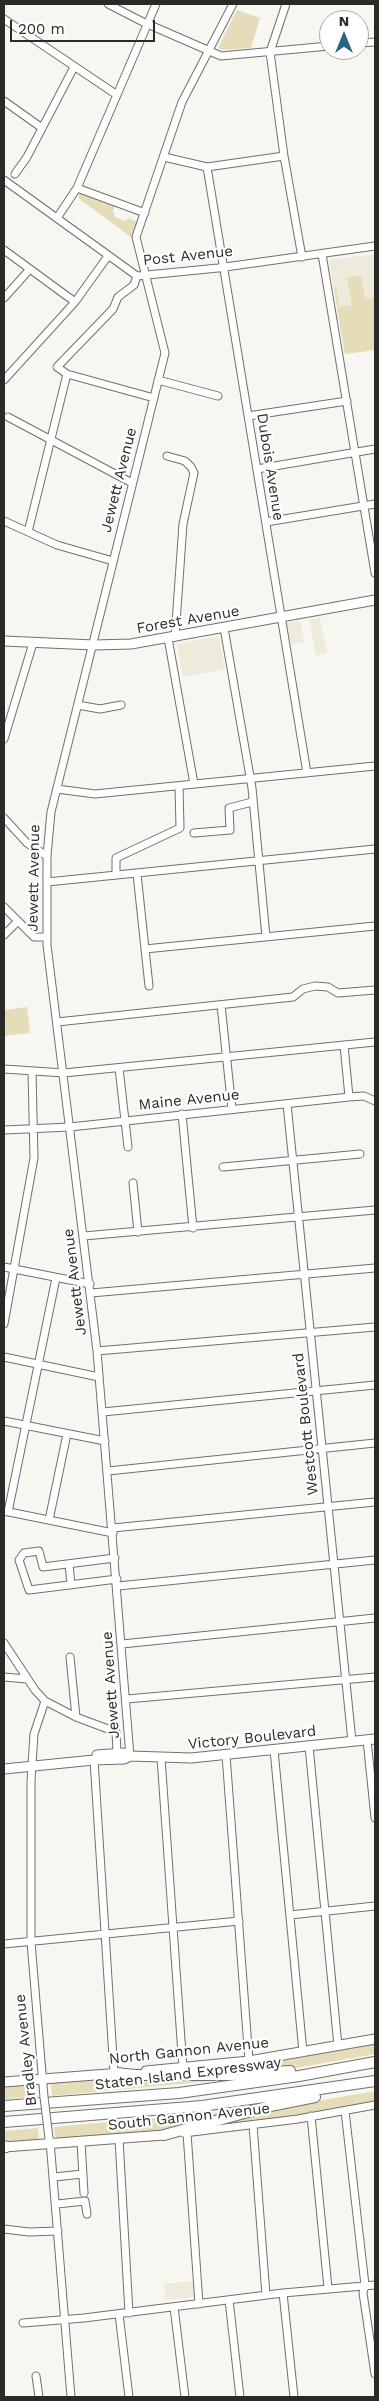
<!DOCTYPE html>
<html>
<head>
<meta charset="utf-8">
<style>
  body { margin:0 }
  #map { position:relative; width:379px; height:2401px; overflow:hidden; background:#f8f6f0; font-family:"Work Sans",sans-serif }
  canvas { display:block }
  .frame { position:absolute; inset:0; border:5px solid #2a2a27; pointer-events:none }
  .north { position:absolute; left:319px; top:10px; width:50px; height:50px; box-sizing:border-box; background:#fff; border:1px solid #aaaaa9; border-radius:50%; rotate:0deg; font-size:14px; font-weight:700; line-height:20px; text-align:center; color:#2a2a27 }
  .north::after { content:''; display:block; margin:auto; width:18px; height:22px; background:#29647c; clip-path:polygon(50% 0,100% 100%,50% 72%,0 100%) }
  .scale { position:absolute; left:10px; top:20px; width:145px; height:22px; box-sizing:border-box; border:2px solid #2a2a27; border-top:0; padding-left:6px; font-size:15px; line-height:18px; white-space:nowrap; color:#2a2a27; -webkit-text-stroke:4px #fff; paint-order:stroke }
</style>
</head>
<body>
<div id="map">
<canvas width="379" height="2401"></canvas>
<div class="frame"></div>
<div class="north">N</div>
<div class="scale">200 m</div>
</div>
<script>
const context = document.querySelector('canvas').getContext('2d');
context.lineJoin = 'round';
function fillPath(path, color) { context.fillStyle = color; context.fill(path, 'evenodd'); }
const poly = rows => new Path2D(rows.map(r => 'M' + r).join(''));
function trace(path, color, width, dash) { context.strokeStyle = color; context.lineWidth = width; context.lineCap = dash ? 'butt' : 'round'; context.setLineDash(dash || []); context.stroke(path); }
function label(font, color, halo, rows, align = 'center') {
  context.font = font + ' "Work Sans",sans-serif'; context.lineWidth = 4.5; context.setLineDash([]); context.textBaseline = 'middle'; context.strokeStyle = halo; context.fillStyle = color; for (const [text, x, y, turn = 0] of rows) {
    context.save(); context.translate(x, y); context.rotate((+turn || 0) * Math.PI / 180); context.textAlign = isNaN(turn) ? turn : align; if (halo) context.strokeText(text, 0, 0); context.fillText(text, 0, 0); context.restore();
  }
}
const built = poly([
  [375,254,375,350,345,354,329,260],
  [320,618,327,653,316,655,309,619],
  [300,621,304,642,291,645,287,623],
  [219,636,225,669,183,677,177,644],
  [193,2281,194,2297,165,2300,164,2284]
]);
const green = poly([
  [237,10,260,18,251,48,223,50,218,48],
  [81,192,115,206,113,211,115,217,126,221,128,218,138,222,132,238,78,198],
  [361,275,365,299,375,298,375,350,345,354,337,310,339,307,337,307,334,287,336,287,339,307,352,305,347,278],
  [27,1007,30,1033,4,1036,4,1010],
  [375,2044,375,2054,279,2071,194,2071,294,2059],
  [121,2078,232,2079,52,2096,51,2083],
  [33,2084,36,2097,4,2099,4,2086],
  [375,2091,375,2102,299,2115,216,2125,278,2108],
  [234,2111,163,2131,56,2140,54,2127],
  [38,2128,39,2140,35,2141,4,2142,4,2131]
]);
const minor = poly([
  [108,4,143,22,221,56,329,46],
  [286,4,270,52,284,156,302,257],
  [4,19,117,95],
  [359,43,375,42],
  [4,101,42,128],
  [164,157,207,167,284,156],
  [207,167,307,773],
  [15,174,27,157,74,67],
  [4,180,137,276,218,268,375,246],
  [77,188,145,213],
  [57,218,77,188,156,4],
  [4,250,75,302],
  [322,254,375,573],
  [137,276,134,285,118,297,113,309,57,367,67,374,154,398],
  [4,298,30,269],
  [4,380,75,302,108,256],
  [158,380,218,396],
  [248,416,347,401],
  [8,417,132,483],
  [167,456,185,461,191,467,194,473,183,524,175,637],
  [257,469,375,449],
  [4,521,57,545,113,561],
  [266,522,375,504],
  [28,532,67,374],
  [224,628,252,788,266,937],
  [168,638,194,784],
  [78,705,100,709,121,705],
  [4,739,33,643],
  [57,789,95,794,375,766],
  [4,818,27,843,47,856],
  [194,833,230,830,229,808,252,802],
  [137,874,149,986],
  [116,875,116,858,180,828,179,786],
  [47,882,375,849],
  [4,907,34,937,46,937],
  [4,935,17,922],
  [145,949,375,926],
  [221,1005,232,1109],
  [57,1022,293,997,303,989,315,986,328,987,338,993,375,990],
  [344,1045,349,1097],
  [119,1068,128,1147],
  [4,1069,64,1073,375,1042],
  [287,1104,352,1741],
  [182,1114,193,1228],
  [4,1130,70,1127,349,1097,364,1096,375,1101],
  [223,1167,360,1154],
  [133,1183,138,1232],
  [84,1236,375,1210],
  [4,1267,90,1284],
  [91,1293,375,1268],
  [4,1324,34,1158,32,1072],
  [97,1351,375,1327],
  [4,1357,99,1377],
  [103,1412,375,1385],
  [4,1421,105,1441],
  [108,1471,375,1443],
  [4,1511,113,1533],
  [8,1512,56,1278],
  [49,1520,67,1434],
  [113,1528,375,1502],
  [115,1558,43,1567,39,1551,24,1553,19,1560,29,1590,117,1579],
  [69,1564,71,1585],
  [118,1586,375,1560],
  [4,1643,35,1690,45,1701,76,1717,116,1732,117,1753],
  [122,1644,375,1618],
  [70,1657,76,1717],
  [4,1677,27,1679],
  [127,1699,375,1677],
  [367,1740,375,1818],
  [309,1746,338,2046],
  [274,1750,303,2052],
  [226,1755,249,2061],
  [130,1756,97,1351,47,945,47,856,51,812,165,353,136,237,182,102,233,4],
  [161,1758,183,2068],
  [94,1760,114,2073],
  [290,1915,375,1906],
  [4,1944,239,1921],
  [44,2097,31,1942,31,1781,34,1734,45,1701],
  [345,2111,365,2285,363,2293,375,2374],
  [311,2116,328,2288],
  [253,2125,266,2295],
  [184,2133,298,2119,375,2105],
  [187,2133,199,2304],
  [119,2139,129,2313],
  [50,2141,71,2397],
  [81,2142,84,2193],
  [54,2177,83,2174],
  [57,2204,85,2201,87,2214],
  [4,2229,29,2232,58,2231],
  [283,2293,294,2397],
  [229,2300,240,2397],
  [174,2307,185,2397],
  [119,2314,129,2397],
  [23,2323,84,2318,283,2293,375,2285],
  [36,2376,39,2397]
]);
const major = poly([
  [4,641,94,645,131,644,375,600],
  [97,1755,124,1753,130,1756],
  [4,1769,94,1760,124,1759,130,1756,191,1758,375,1739],
  [146,2071,249,2061,375,2039],
  [4,2082,121,2073],
  [4,2147,164,2135]
]);
const highway = poly([
  [114,2073,136,2075,232,2075,290,2071],
  [4,2106,179,2093,299,2076,375,2062],
  [4,2122,202,2106,375,2081],
  [164,2135,270,2106,315,2097],
  [4,2146,6,2147]
]);
const minorBridge = poly([
  [44,2097,49,2138]
]);
const streetNames = [
  ["Post Avenue",188,256,-6],
  ["Dubois Avenue",270,467,81],
  ["Jewett Avenue",119,480,-76],
  ["Forest Avenue",188,620,-10],
  ["Jewett Avenue",34,878,-89],
  ["Maine Avenue",189,1100,-6],
  ["Jewett Avenue",75,1282,-97],
  ["Westcott Boulevard",306,1424,-96],
  ["Jewett Avenue",111,1685,-94],
  ["Victory Boulevard",252,1738,-6],
  ["Bradley Avenue",26,2050,-96],
  ["North Gannon Avenue",189,2051,-6],
  ["Staten Island Expressway",188,2074,-7],
  ["South Gannon Avenue",189,2117,-6]
];
fillPath(built, '#eeebdd');
fillPath(green, '#e5dcb9');
trace(minor, '#71706a', 9);
trace(major, '#71706a', 11);
trace(highway, '#71706a', 12);
trace(minor, '#fff', 7);
trace(major, '#fff', 9);
trace(highway, '#fff', 10);
trace(minorBridge, '#71706a', 9, []);
trace(minorBridge, '#fff', 7);
label('15px', '#2a2a27', '#fff', streetNames);
</script>
</body>
</html>
